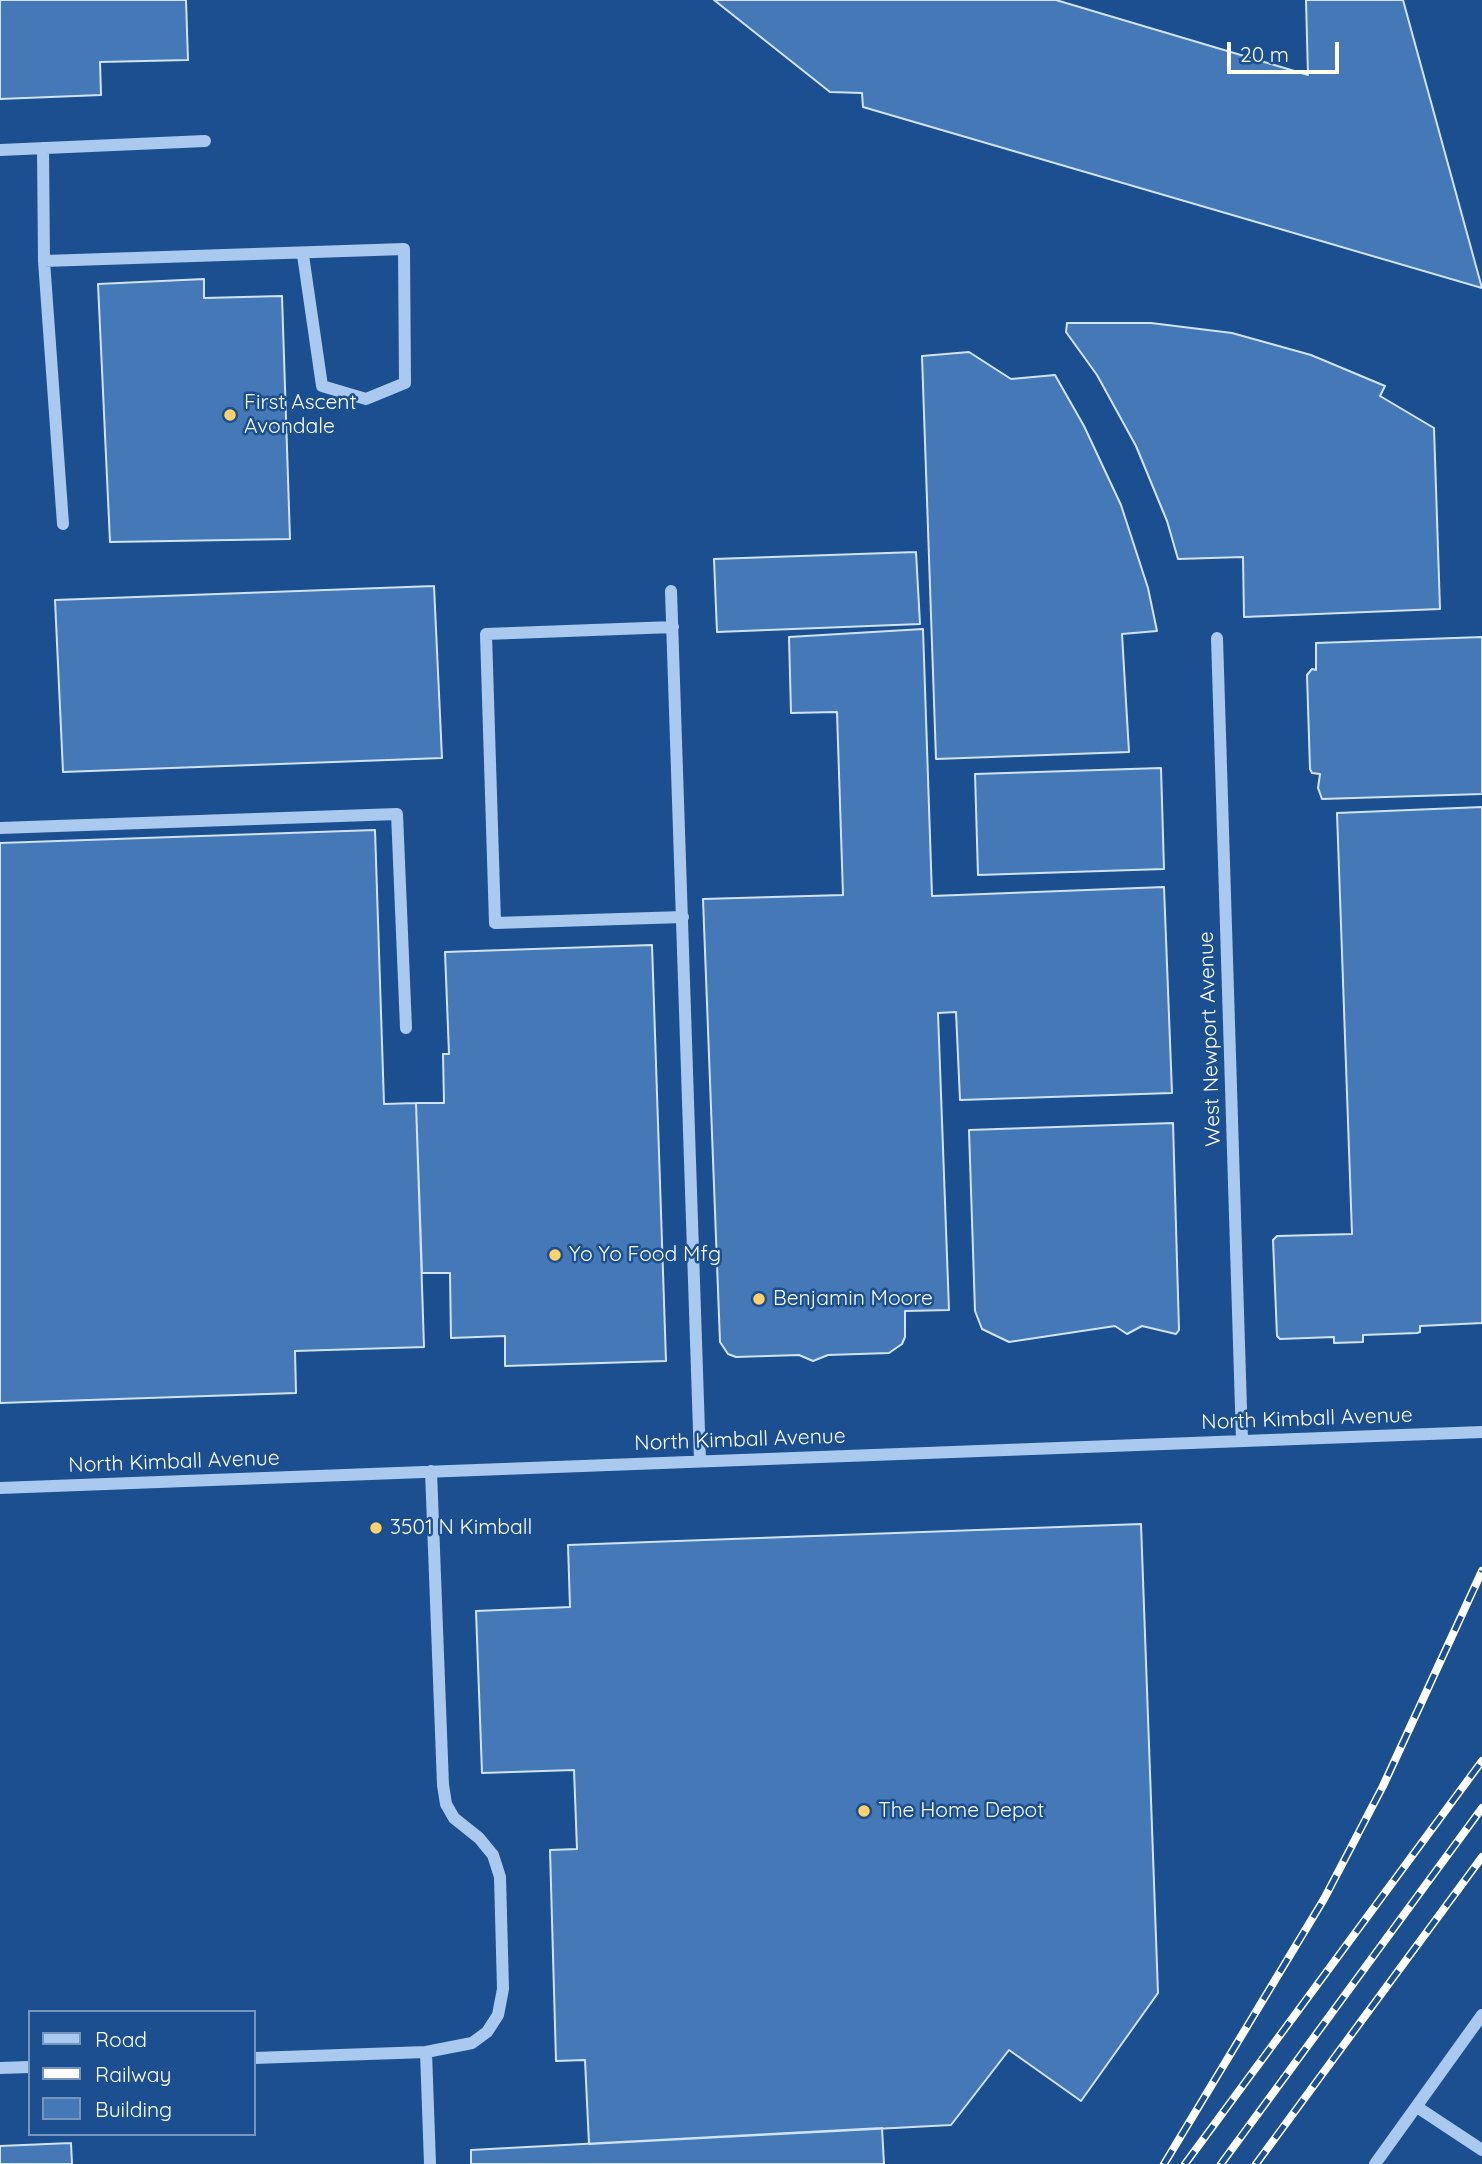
<!DOCTYPE html>
<html>
<head>
<meta charset="utf-8">
<style>
  body { margin:0 }
  #map { position:relative; width:1482px; height:2164px; overflow:hidden; background:#1b4f8f; font-family:Quicksand,sans-serif }
  canvas { display:block }
  .legend { position:absolute; left:28px; top:2010px; width:228px; height:126px; box-sizing:border-box; background:#1b4f8f; border:2px solid #7695bc; margin:0; padding:9px 12px; list-style:none; font-size:21px; color:#fff }
  .legend li { display:flex; align-items:center; gap:14px; height:35px }
  .legend b { width:35px; border:2px solid #7695bc }
  .scale { position:absolute; left:1227px; top:42px; width:112px; height:32px; box-sizing:border-box; border:4px solid #fff; border-top:0; padding-left:9px; font-size:21px; line-height:24px; white-space:nowrap; color:#fff; -webkit-text-stroke:5px #1b4f8f; paint-order:stroke }
</style>
</head>
<body>
<div id="map">
<canvas width="1482" height="2164"></canvas>
<ul class="legend">
<li><b style="height:9px;background:#a9c9ee"></b>Road</li>
<li><b style="height:9px;background:#fff"></b>Railway</li>
<li><b style="height:19px;background:#4478b7"></b>Building</li>
</ul>
<div class="scale">20 m</div>
</div>
<script>
const context = document.querySelector('canvas').getContext('2d');
context.lineJoin = 'round';
function fillPath(path, color) { context.fillStyle = color; context.fill(path, 'evenodd'); }
const poly = rows => new Path2D(rows.map(r => 'M' + r).join(''));
function trace(path, color, width, dash) { context.strokeStyle = color; context.lineWidth = width; context.lineCap = dash ? 'butt' : 'round'; context.setLineDash(dash || []); context.stroke(path); }
function label(font, color, halo, rows, align = 'center') {
  context.font = font + ' Quicksand,sans-serif'; context.lineWidth = 5; context.setLineDash([]); context.textBaseline = 'middle'; context.strokeStyle = halo; context.fillStyle = color; for (const [text, x, y, turn = 0] of rows) {
    context.save(); context.translate(x, y); context.rotate((+turn || 0) * Math.PI / 180); context.textAlign = isNaN(turn) ? turn : align; if (halo) context.strokeText(text, 0, 0); context.fillText(text, 0, 0); context.restore();
  }
}
const building = poly([
  [0,0,186,0,188,60,100,62,101,95,0,99,0,0],
  [714,0,1056,0,1308,75,1306,0,1403,0,1482,288,863,107,862,93,830,92,714,0],
  [204,279,204,298,282,296,290,539,110,542,98,284,204,279],
  [1067,323,1151,323,1232,333,1311,355,1385,386,1380,396,1434,428,1440,609,1244,617,1243,557,1178,559,1167,521,1136,446,1097,375,1066,332,1067,323],
  [969,352,1011,379,1055,375,1084,426,1121,505,1148,588,1157,631,1122,634,1129,752,936,759,922,356,969,352],
  [916,552,920,624,717,632,714,559,916,552],
  [434,586,442,758,63,772,55,600,434,586],
  [923,629,932,896,1164,887,1172,1093,960,1100,956,1012,938,1013,949,1310,905,1311,905,1337,902,1344,889,1353,828,1355,813,1361,799,1355,736,1357,728,1354,720,1342,703,899,843,895,837,712,791,713,789,637,923,629],
  [1482,637,1482,794,1322,799,1318,788,1320,774,1312,773,1310,769,1307,675,1312,669,1316,670,1316,643,1482,637],
  [1161,768,1164,869,978,875,975,774,1161,768],
  [1482,807,1482,1323,1420,1326,1420,1332,1417,1333,1363,1335,1363,1342,1334,1343,1334,1337,1280,1339,1277,1336,1273,1240,1277,1236,1352,1234,1337,813,1482,807],
  [375,830,384,1104,416,1103,424,1347,295,1351,296,1393,0,1403,0,843,375,830],
  [652,945,666,1361,505,1366,505,1336,451,1338,450,1273,422,1273,416,1103,444,1103,443,1054,449,1054,445,952,652,945],
  [1173,1123,1179,1330,1176,1334,1142,1326,1127,1334,1115,1326,1009,1342,982,1329,975,1311,969,1130,1173,1123],
  [1141,1524,1158,1993,1081,2101,1009,2050,951,2125,589,2144,585,2060,556,2061,550,1850,577,1849,574,1770,482,1773,476,1611,570,1607,568,1545,1141,1524],
  [882,2128,884,2164,471,2164,471,2150,882,2128],
  [71,2143,72,2164,0,2164,0,2146,71,2143]
]);
const minor = poly([
  [43,148,44,261,404,249,405,383,366,399,322,386,303,255],
  [0,150,205,141],
  [44,261,63,524],
  [671,591,700,1461],
  [673,627,486,634,495,923,683,917],
  [1217,638,1242,1440],
  [0,828,397,814,406,1028],
  [0,1488,1482,1432],
  [426,2052,472,2043,487,2032,498,2015,503,1989,500,1877,493,1855,479,1838,454,1818,446,1804,443,1785,431,1471],
  [254,2058,426,2052,430,2164],
  [0,2068,30,2067],
  [1417,2107,1482,2150],
  [1375,2164,1482,2015]
]);
const rail = poly([
  [1164,2164,1324,1899,1383,1786,1482,1571],
  [1185,2164,1482,1761],
  [1221,2164,1482,1808],
  [1256,2164,1482,1857]
]);
const markers = [
  [230,415,7,"#ffd166"],
  [555,1255,7,"#ffd166"],
  [759,1299,7,"#ffd166"],
  [376,1528,7,"#ffd166"],
  [864,1811,7,"#ffd166"]
];
const poiNames = [
  ["First Ascent",244,403],
  ["Avondale",244,427],
  ["Yo Yo Food Mfg",569,1255],
  ["Benjamin Moore",773,1299],
  ["3501 N Kimball",390,1528],
  ["The Home Depot",878,1811]
];
const streetNames = [
  ["West Newport Avenue",1210,1039,-92],
  ["North Kimball Avenue",1307,1419,-2],
  ["North Kimball Avenue",740,1440,-2],
  ["North Kimball Avenue",174,1462,-2]
];
fillPath(building, '#4478b7');
trace(building, '#cfe3fa', 2);
trace(minor, '#a9c9ee', 12);
trace(rail, '#fff', 8);
trace(rail, '#1b4f8f', 5, [16]);
for (const [x, y, r, color] of markers) { const dot = new Path2D(); dot.arc(x, y, r, 0, 2 * Math.PI); context.fillStyle = color; context.fill(dot); trace(dot, '#1b4f8f', 2.5); }
label('21px', '#fff', '#1b4f8f', poiNames, 'left');
label('21px', '#fff', '#1b4f8f', streetNames);
</script>
</body>
</html>
